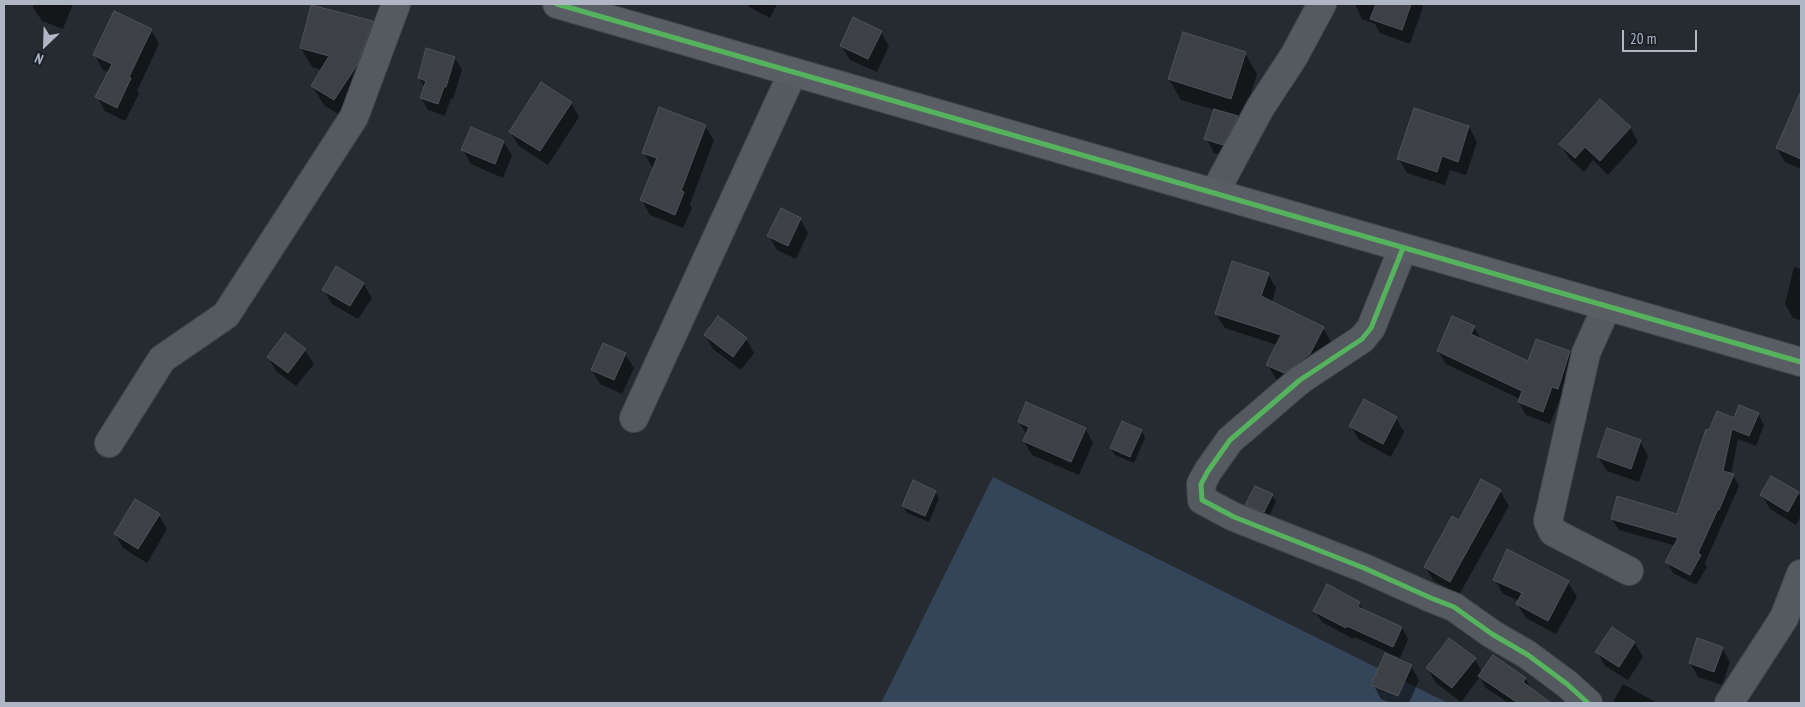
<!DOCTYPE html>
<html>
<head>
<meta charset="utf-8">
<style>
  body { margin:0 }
  #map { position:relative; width:1805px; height:707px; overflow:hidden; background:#262b31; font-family:"PT Sans Narrow",sans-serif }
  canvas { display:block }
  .frame { position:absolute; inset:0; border:5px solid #aeb7c3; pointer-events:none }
  .north { position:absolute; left:20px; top:20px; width:50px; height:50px; -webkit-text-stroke:4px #1a212b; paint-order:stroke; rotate:204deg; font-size:14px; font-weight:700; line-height:20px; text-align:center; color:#aeb7c3 }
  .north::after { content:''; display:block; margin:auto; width:18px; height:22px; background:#aeb7c3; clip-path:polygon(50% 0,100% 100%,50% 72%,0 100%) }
  .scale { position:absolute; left:1622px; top:30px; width:75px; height:22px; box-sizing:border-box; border:2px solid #aeb7c3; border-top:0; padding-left:6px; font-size:15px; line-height:18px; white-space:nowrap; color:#aeb7c3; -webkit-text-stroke:4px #1a212b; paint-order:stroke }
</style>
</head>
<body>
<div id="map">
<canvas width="1805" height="707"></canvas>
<div class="frame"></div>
<div class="north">N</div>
<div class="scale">20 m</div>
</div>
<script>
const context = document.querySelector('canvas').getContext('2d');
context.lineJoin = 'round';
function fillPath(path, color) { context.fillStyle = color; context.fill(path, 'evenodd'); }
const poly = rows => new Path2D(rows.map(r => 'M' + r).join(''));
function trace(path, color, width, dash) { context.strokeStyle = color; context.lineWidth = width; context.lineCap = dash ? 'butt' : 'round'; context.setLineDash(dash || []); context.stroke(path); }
const water = poly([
  [993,477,1448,703,881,703]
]);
const shadow = poly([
  [34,4,73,4,63,29,42,21,33,7],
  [747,4,777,4,770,18,749,7],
  [1355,4,1421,4,1423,7,1410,44,1380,33,1375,24,1362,19],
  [372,22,383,41,346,119,324,105,312,86,322,70,312,67,301,48],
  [151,30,159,44,137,91,139,94,125,121,105,111,97,97,109,73,103,70,95,55],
  [881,32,889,46,877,72,850,60,841,45],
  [1245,53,1257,74,1243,119,1237,117,1245,132,1231,158,1214,153,1206,138,1215,110,1181,100,1169,79],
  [455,58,462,70,453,99,451,98,445,116,428,110,421,98,425,88,419,78],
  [571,103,579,117,548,165,519,146,510,132],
  [1415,110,1469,127,1477,142,1466,175,1450,170,1445,185,1407,173,1399,159],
  [1791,118,1801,122,1801,169,1785,162,1777,148],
  [705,126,714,140,690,204,692,208,683,228,650,215,642,200,655,168,652,167,644,153],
  [1630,127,1638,142,1608,175,1593,160,1584,172,1569,158,1561,144],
  [504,142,512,156,503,178,471,164,463,150],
  [800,219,808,233,796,259,777,250,769,236],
  [1794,267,1801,269,1801,320,1793,318,1785,304],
  [1268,274,1276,288,1272,303,1323,328,1331,342,1318,369,1292,387,1276,379,1268,365,1277,345,1225,328,1216,314],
  [363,283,372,298,358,319,332,304,324,290],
  [1474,327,1482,341,1529,363,1570,352,1577,365,1566,401,1560,399,1550,424,1526,415,1519,402,1520,399,1446,364,1438,351],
  [705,335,746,339,754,353,741,370,713,349],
  [305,350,314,364,296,386,276,371,268,357],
  [625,354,634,368,622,394,600,384,592,370],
  [1758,414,1764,425,1756,446,1738,439,1731,474,1733,475,1739,486,1705,563,1707,567,1696,585,1673,573,1667,562,1676,546,1619,530,1612,519,1678,515,1710,431,1734,420],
  [1396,418,1404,432,1391,457,1359,440,1351,426],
  [1019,422,1085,428,1093,443,1079,475,1032,455,1024,441,1027,435],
  [1122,423,1142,431,1145,438,1134,463,1115,455,1111,448],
  [1640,441,1648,456,1639,482,1607,471,1598,457],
  [1481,481,1500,491,1509,506,1459,595,1434,581,1425,567,1460,521],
  [935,492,939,498,929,522,907,513,903,506],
  [1798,493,1801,498,1801,516,1796,525,1770,509,1762,495],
  [1272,495,1276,502,1268,518,1250,511,1247,505],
  [159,515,167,529,147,563,123,548,115,534],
  [1507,551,1568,582,1577,597,1556,634,1526,618,1517,604,1519,601,1503,594,1495,580],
  [1359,603,1364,611,1402,628,1408,639,1400,658,1354,637,1353,639,1322,622,1315,611],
  [1635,643,1643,657,1628,680,1605,666,1597,652],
  [1722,648,1730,662,1722,685,1698,677,1690,663],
  [1475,659,1482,672,1525,678,1532,690,1549,703,1509,703,1486,688,1480,677,1461,702,1436,683,1428,669],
  [1411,666,1419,680,1409,703,1391,703,1381,699,1373,684],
  [1623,684,1657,703,1612,703]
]);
const building = poly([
  [1376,4,1411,4,1402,30,1370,19,1376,4],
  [311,5,373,21,357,65,334,100,311,86,329,56,300,48,311,5],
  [114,11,152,29,129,77,131,78,117,108,95,97,112,64,93,55,114,11],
  [853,17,882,31,868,59,840,46,853,17],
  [1183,32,1246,52,1231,99,1168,79,1183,32],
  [426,48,455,57,446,87,444,87,438,104,420,98,426,81,418,78,426,48],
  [541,82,572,102,540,151,509,132,541,82],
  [1801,91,1801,159,1776,148,1801,91],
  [1600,99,1631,127,1600,161,1585,147,1575,158,1559,144,1600,99],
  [659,107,706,125,681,191,684,192,675,215,640,200,657,158,642,153,659,107],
  [1414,108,1469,126,1458,162,1442,156,1437,172,1397,159,1414,108],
  [1214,109,1238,116,1223,145,1204,139,1214,109],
  [471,127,504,141,495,164,461,150,471,127],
  [781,208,801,218,788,246,767,236,781,208],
  [1232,261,1269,273,1261,296,1324,327,1310,354,1284,373,1266,365,1281,335,1215,314,1232,261],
  [336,266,364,283,350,306,322,290,336,266],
  [718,316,747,338,733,357,704,335,718,316],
  [1452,316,1475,326,1471,334,1528,361,1536,339,1570,351,1558,389,1552,387,1543,412,1518,402,1522,391,1437,351,1452,316],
  [285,333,306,349,288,373,267,357,285,333],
  [603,343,626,353,614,380,591,370,603,343],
  [1364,399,1397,417,1383,444,1349,426,1364,399],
  [1026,402,1086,428,1071,462,1023,441,1029,427,1018,422,1026,402],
  [1739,405,1759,413,1749,436,1732,429,1723,471,1734,474,1719,510,1718,509,1698,553,1701,555,1690,575,1665,562,1678,538,1611,519,1617,496,1677,514,1706,429,1709,430,1717,411,1734,418,1739,405],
  [1122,421,1142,430,1130,457,1110,448,1122,421],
  [1607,428,1641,440,1631,469,1597,457,1607,428],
  [1771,476,1799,492,1788,512,1760,495,1771,476],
  [1481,479,1501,490,1450,582,1424,567,1452,516,1459,520,1481,479],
  [913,480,936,491,925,516,902,506,913,480],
  [1255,486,1273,494,1264,512,1245,505,1255,486],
  [135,499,160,514,138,549,114,534,135,499],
  [1507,549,1569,581,1548,621,1516,604,1522,593,1493,580,1507,549],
  [1327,584,1360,602,1358,607,1402,627,1393,647,1347,626,1346,628,1313,611,1327,584],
  [1612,627,1635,642,1619,667,1595,652,1612,627],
  [1449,638,1476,658,1452,688,1426,668,1449,638],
  [1697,638,1723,647,1714,672,1689,663,1697,638],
  [1385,653,1412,665,1398,696,1371,685,1385,653],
  [1493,655,1526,678,1523,682,1551,703,1518,703,1478,676,1493,655]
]);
const street = poly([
  [1215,192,1260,108,1294,56,1322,4],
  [1403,248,1371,328,1362,339,1300,380,1230,440,1208,471,1201,484,1202,500,1234,517,1364,568,1431,598,1454,607,1492,634,1528,655,1567,684,1588,703],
  [1607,306,1586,353,1548,521,1553,532,1629,571],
  [634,418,793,72],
  [109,443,162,359,226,315,354,117,396,4],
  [1729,703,1784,618,1801,574]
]);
const secondary = poly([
  [557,4,1801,362]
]);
const cycleway = poly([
  [557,4,1801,362],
  [1403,248,1371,328,1362,339,1300,380,1230,440,1208,471,1201,484,1202,500,1234,517,1364,568,1431,598,1454,607,1492,634,1528,655,1567,684,1588,703]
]);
fillPath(water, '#344459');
fillPath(shadow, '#0007');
fillPath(building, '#3d4146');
trace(building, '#4d5259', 1);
trace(street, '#43484d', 30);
trace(secondary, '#42474e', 30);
trace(street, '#555960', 28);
trace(secondary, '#595e64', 28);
trace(cycleway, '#56b35d', 5);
</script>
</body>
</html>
